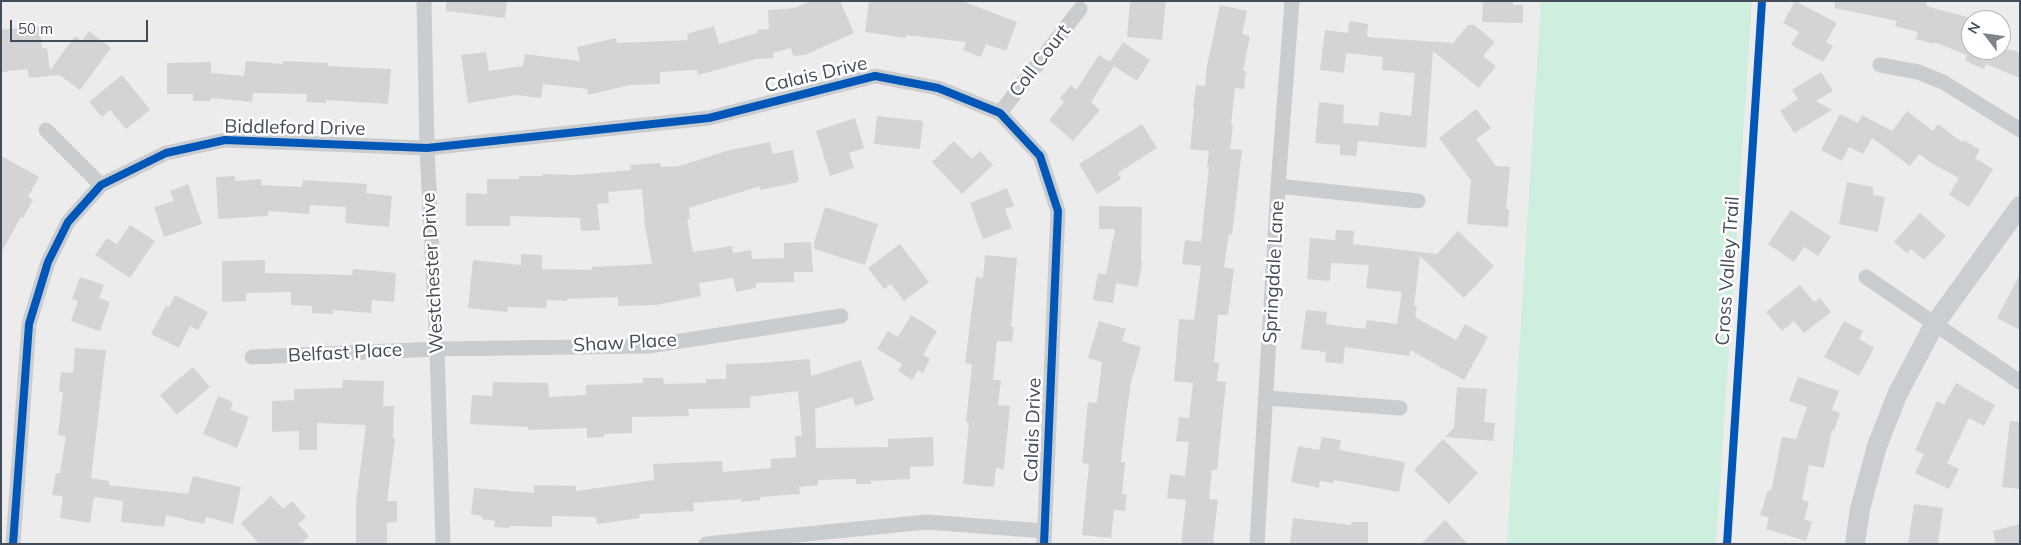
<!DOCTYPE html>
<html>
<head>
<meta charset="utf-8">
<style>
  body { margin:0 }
  #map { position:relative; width:2021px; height:545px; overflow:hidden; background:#edecec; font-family:Mulish,sans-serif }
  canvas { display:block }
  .frame { position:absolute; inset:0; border:2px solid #434c59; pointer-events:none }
  .north { position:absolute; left:1961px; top:10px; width:50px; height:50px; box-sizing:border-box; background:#fff; border:1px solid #b4b7bd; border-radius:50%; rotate:300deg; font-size:14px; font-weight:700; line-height:20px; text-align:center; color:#434c59 }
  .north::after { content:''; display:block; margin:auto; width:18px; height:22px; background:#7e848c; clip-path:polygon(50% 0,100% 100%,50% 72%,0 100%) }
  .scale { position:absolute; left:10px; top:20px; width:138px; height:22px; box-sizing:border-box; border:2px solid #434c59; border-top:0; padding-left:6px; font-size:15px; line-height:18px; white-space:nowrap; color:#434c59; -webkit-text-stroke:4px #fff; paint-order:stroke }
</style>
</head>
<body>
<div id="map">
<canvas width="2021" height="545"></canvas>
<div class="frame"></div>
<div class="north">N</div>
<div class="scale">50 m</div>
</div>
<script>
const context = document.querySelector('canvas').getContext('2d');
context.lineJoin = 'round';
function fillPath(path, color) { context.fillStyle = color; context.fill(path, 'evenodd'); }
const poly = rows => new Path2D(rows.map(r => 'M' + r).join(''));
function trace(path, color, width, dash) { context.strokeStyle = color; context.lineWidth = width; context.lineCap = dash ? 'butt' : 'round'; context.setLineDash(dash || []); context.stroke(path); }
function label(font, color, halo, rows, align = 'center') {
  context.font = font + ' Mulish,sans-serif'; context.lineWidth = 5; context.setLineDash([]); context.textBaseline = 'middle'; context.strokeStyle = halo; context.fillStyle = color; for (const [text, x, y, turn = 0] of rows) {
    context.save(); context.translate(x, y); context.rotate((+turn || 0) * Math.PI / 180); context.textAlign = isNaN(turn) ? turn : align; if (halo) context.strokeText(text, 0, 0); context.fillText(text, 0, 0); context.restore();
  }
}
const green = poly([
  [1541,1,1752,1,1716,544,1507,544]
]);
const building = poly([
  [446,1,507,1,505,18,446,11],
  [811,1,840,1,854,33,805,55,793,56,791,48,773,53,774,58,756,59,698,75,697,70,660,72,660,84,630,85,588,95,587,89,543,84,541,98,517,95,468,103,461,55,486,52,489,71,523,66,525,54,580,61,577,47,616,38,617,43,688,40,687,34,714,26,719,44,757,33,757,30,769,29,768,10,795,8],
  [869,1,962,1,1017,22,1006,51,986,44,981,57,963,50,966,42,906,35,906,38,865,32],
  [1130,1,1166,1,1162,40,1127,37],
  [1483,1,1513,1,1513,5,1523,5,1523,23,1482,22],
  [1795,1,1837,23,1826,42,1833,46,1823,62,1791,45,1799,32,1783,23],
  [1835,1,1927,1,1926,6,1971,18,1971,50,2013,50,2020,53,2020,78,1986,64,1984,69,1965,61,1967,55,1934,42,1933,44,1916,39,1918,32,1895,26,1897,21,1835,8],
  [1220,5,1247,11,1242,34,1250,36,1243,71,1246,71,1244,89,1235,88,1231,125,1233,126,1230,149,1242,150,1232,235,1229,234,1224,267,1234,269,1228,315,1218,315,1214,362,1219,363,1217,381,1226,382,1217,470,1212,470,1209,499,1218,500,1213,544,1181,544,1186,500,1167,498,1170,474,1185,476,1189,442,1176,441,1179,417,1189,418,1193,383,1174,381,1179,319,1194,320,1201,266,1182,264,1185,240,1201,242,1209,167,1207,167,1209,151,1190,149,1194,109,1193,109,1196,85,1205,86,1207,66],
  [1349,21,1368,24,1367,37,1453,43,1468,25,1474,25,1495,42,1483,56,1496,66,1479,88,1433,51,1426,148,1358,141,1356,156,1340,155,1340,145,1315,143,1319,102,1344,105,1343,123,1378,126,1380,112,1411,116,1415,73,1382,70,1383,57,1346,53,1344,73,1320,70,1325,30,1348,33],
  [39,26,42,48,47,48,50,70,75,36,82,41,89,31,111,48,80,90,59,75,29,78,27,69,2,72,1,30],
  [1123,42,1150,60,1137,81,1114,66,1091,102,1100,110,1073,141,1049,120,1064,102,1060,98,1071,85,1076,90,1099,55,1110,62],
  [246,61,283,64,283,61,328,63,328,66,391,69,388,104,326,100,326,103,306,102,307,94,253,93,252,102,211,98,211,101,193,101,193,94,167,94,167,63,211,62,211,73,244,76],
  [1821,72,1833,91,1816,101,1832,110,1794,133,1780,111,1798,99,1792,90],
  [122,75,150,110,126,129,110,110,102,117,89,102],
  [1476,109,1491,128,1476,139,1496,166,1510,167,1506,209,1509,209,1508,227,1467,224,1471,180,1439,138],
  [1907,111,1933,131,1938,124,1962,142,1964,140,1980,150,1975,158,1993,169,1969,207,1949,195,1959,178,1933,164,1919,154,1910,166,1872,138,1863,154,1849,147,1842,161,1821,150,1840,114,1858,123,1862,115,1892,131],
  [877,116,923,121,920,149,874,144],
  [855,118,864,148,849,153,854,168,830,176,816,131],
  [1142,124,1157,148,1118,173,1121,179,1097,194,1079,164],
  [954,141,972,159,980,151,993,165,962,194,932,162],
  [770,142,773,154,793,150,799,182,760,190,760,186,689,208,690,219,687,219,693,252,732,246,733,253,751,250,752,259,784,258,784,243,811,242,813,272,794,272,794,282,756,283,756,288,736,292,733,278,699,283,701,296,656,305,618,306,618,297,567,299,567,301,547,300,546,308,508,307,507,312,468,308,473,260,521,265,521,254,542,255,542,269,592,270,592,267,652,264,645,226,642,189,608,192,609,203,597,204,600,230,581,231,580,218,510,216,510,226,466,226,466,193,487,194,487,179,519,179,519,176,543,176,542,174,576,175,631,170,630,165,660,163,661,167,679,166,730,150],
  [1,156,39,177,28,197,33,200,23,218,21,217,1,253],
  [235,176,235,181,261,179,261,185,302,187,303,180,367,184,366,193,392,196,389,227,345,223,346,207,310,205,309,214,268,211,268,216,218,219,216,177],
  [1847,182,1873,187,1873,195,1885,197,1878,232,1839,224],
  [188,184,202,224,164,237,154,207,174,201,170,191],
  [1007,188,1014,206,1005,209,1012,228,983,239,970,203],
  [1099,206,1142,207,1141,262,1142,262,1138,287,1116,283,1113,303,1093,300,1098,273,1106,274,1115,229,1099,229],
  [825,207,878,224,865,265,814,249,814,243],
  [1791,210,1831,237,1818,256,1804,247,1794,262,1768,244],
  [1920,213,1946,236,1924,260,1911,249,1907,253,1894,242],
  [130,225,155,241,130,278,95,255,107,238,117,244],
  [1336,230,1354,231,1353,244,1437,254,1458,231,1494,266,1464,298,1420,256,1414,306,1417,306,1415,317,1456,340,1465,324,1488,337,1464,380,1410,350,1409,356,1345,347,1343,364,1325,362,1326,352,1301,349,1306,310,1327,312,1326,324,1365,329,1367,320,1397,324,1402,292,1366,288,1369,265,1331,263,1330,281,1307,279,1310,238,1335,240],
  [900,244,929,282,904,301,891,284,884,289,868,268],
  [985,255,1017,258,1011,327,1014,327,1012,342,997,341,993,380,1001,380,998,405,1010,406,1004,469,996,468,994,487,963,484,969,423,966,422,972,364,965,363,976,277,983,278],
  [265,260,265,273,352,275,353,269,396,273,394,302,372,300,371,313,333,310,333,314,312,313,312,306,291,305,291,292,246,293,246,301,222,302,222,261],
  [2020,274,2020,330,1997,318],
  [80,277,104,285,99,298,110,302,100,331,71,321,78,301,72,299],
  [1800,285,1814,302,1820,298,1831,312,1804,333,1794,321,1782,331,1766,312],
  [175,295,208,312,198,330,190,326,179,348,151,334,166,306,169,307],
  [911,315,937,331,923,355,930,359,923,373,918,370,912,380,898,371,902,364,877,349,888,331,898,337],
  [1099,321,1126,329,1122,341,1141,347,1131,382,1125,425,1121,462,1125,462,1122,494,1127,495,1125,511,1114,510,1111,538,1082,535,1089,464,1082,463,1088,402,1097,403,1102,362,1088,358],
  [1844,321,1863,331,1859,339,1874,348,1859,376,1824,357],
  [75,348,106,350,91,478,109,481,109,485,188,494,193,476,241,487,233,524,206,517,204,524,166,515,164,527,121,522,123,501,94,497,90,523,60,518,63,496,52,495,56,473,60,473,66,436,58,435,63,392,59,392,61,372,73,373],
  [810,359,811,376,861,360,874,400,855,406,853,397,815,409,816,448,888,447,888,439,933,437,934,466,910,467,910,479,871,481,871,484,856,484,856,479,818,480,818,485,799,487,800,494,760,497,760,500,741,502,741,499,693,503,694,511,639,514,640,518,597,524,596,517,552,516,552,527,510,526,509,528,494,527,495,521,482,519,482,516,471,514,474,488,534,493,534,485,576,486,576,491,654,480,653,464,722,461,723,472,771,468,771,459,796,457,795,436,802,436,798,391,750,397,750,408,688,409,689,416,632,417,632,433,604,434,604,437,587,438,587,428,528,430,528,427,470,424,472,395,492,396,493,382,548,383,549,397,586,395,586,385,643,383,643,378,663,378,664,384,706,383,706,379,726,379,726,364,762,363],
  [193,367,210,387,177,415,160,395],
  [1798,377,1839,391,1832,410,1840,413,1834,431,1832,430,1824,468,1809,465,1802,500,1809,502,1804,519,1812,522,1806,541,1766,529,1769,518,1760,515,1768,490,1771,491,1782,437,1796,439,1807,407,1789,401],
  [343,380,384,381,383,406,394,406,393,438,395,439,387,501,397,501,397,522,387,523,387,544,356,544,356,503,366,425,317,423,317,450,299,450,299,431,272,432,272,401,294,400,294,389,342,388],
  [1956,383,1995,405,1984,426,1969,418,1947,463,1959,469,1949,489,1915,473,1924,454,1915,450,1937,401,1944,405],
  [1457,387,1487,389,1484,422,1495,423,1493,441,1445,437,1454,428],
  [218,396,233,402,230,410,249,417,237,448,203,434],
  [2010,421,2020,422,2020,489,2002,487],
  [1322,437,1341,440,1339,450,1405,462,1399,492,1334,480,1333,483,1320,481,1319,488,1291,482,1298,446,1319,450],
  [1443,439,1478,473,1449,504,1414,470],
  [271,496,283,509,292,501,306,517,298,524,309,536,301,544,259,544,241,523],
  [1914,504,1943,508,1938,544,1908,544],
  [1293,518,1351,525,1351,522,1368,522,1368,544,1290,544],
  [1445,520,1468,544,1421,544],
  [2020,524,2020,544,1996,544,1993,531]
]);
const street = poly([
  [424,1,427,148,437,349,443,544],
  [1880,65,1918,72,1943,82,2020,130],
  [1000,113,1080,9],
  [46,130,101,185],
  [1278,186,1418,201],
  [1866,277,2020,382],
  [252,357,437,349,649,346,841,316],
  [1267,398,1400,408],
  [13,544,29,324,48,262,68,222,101,185,166,153,225,140,427,148,709,118,875,76,938,88,1000,113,1040,156,1058,211,1044,544],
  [706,544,927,522,1045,531],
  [1257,544,1278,186,1292,1]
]);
const secondary = poly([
  [1855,544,1860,509,1877,446,1898,393,1934,325,2020,206]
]);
const cycleway = poly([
  [13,544,29,324,48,262,68,222,101,185,166,153,225,140,427,148,709,118,875,76,938,88,1000,113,1040,156,1058,211,1044,544],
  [1727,544,1762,1]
]);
const streetNames = [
  ["Coll Court",1040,61,-52],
  ["Calais Drive",816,75,-13],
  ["Biddleford Drive",295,128,1],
  ["Cross Valley Trail",1728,271,-86],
  ["Springdale Lane",1274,272,-87],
  ["Westchester Drive",433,273,-93],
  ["Shaw Place",625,343,-3],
  ["Belfast Place",345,353,-3],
  ["Calais Drive",1033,430,-88]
];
fillPath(green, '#ceeede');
fillPath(building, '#d4d4d7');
trace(street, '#cacdd0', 15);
trace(secondary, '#cacdd2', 20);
trace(cycleway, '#0057b8', 8);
label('19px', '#434c59', '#fff', streetNames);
</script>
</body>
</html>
